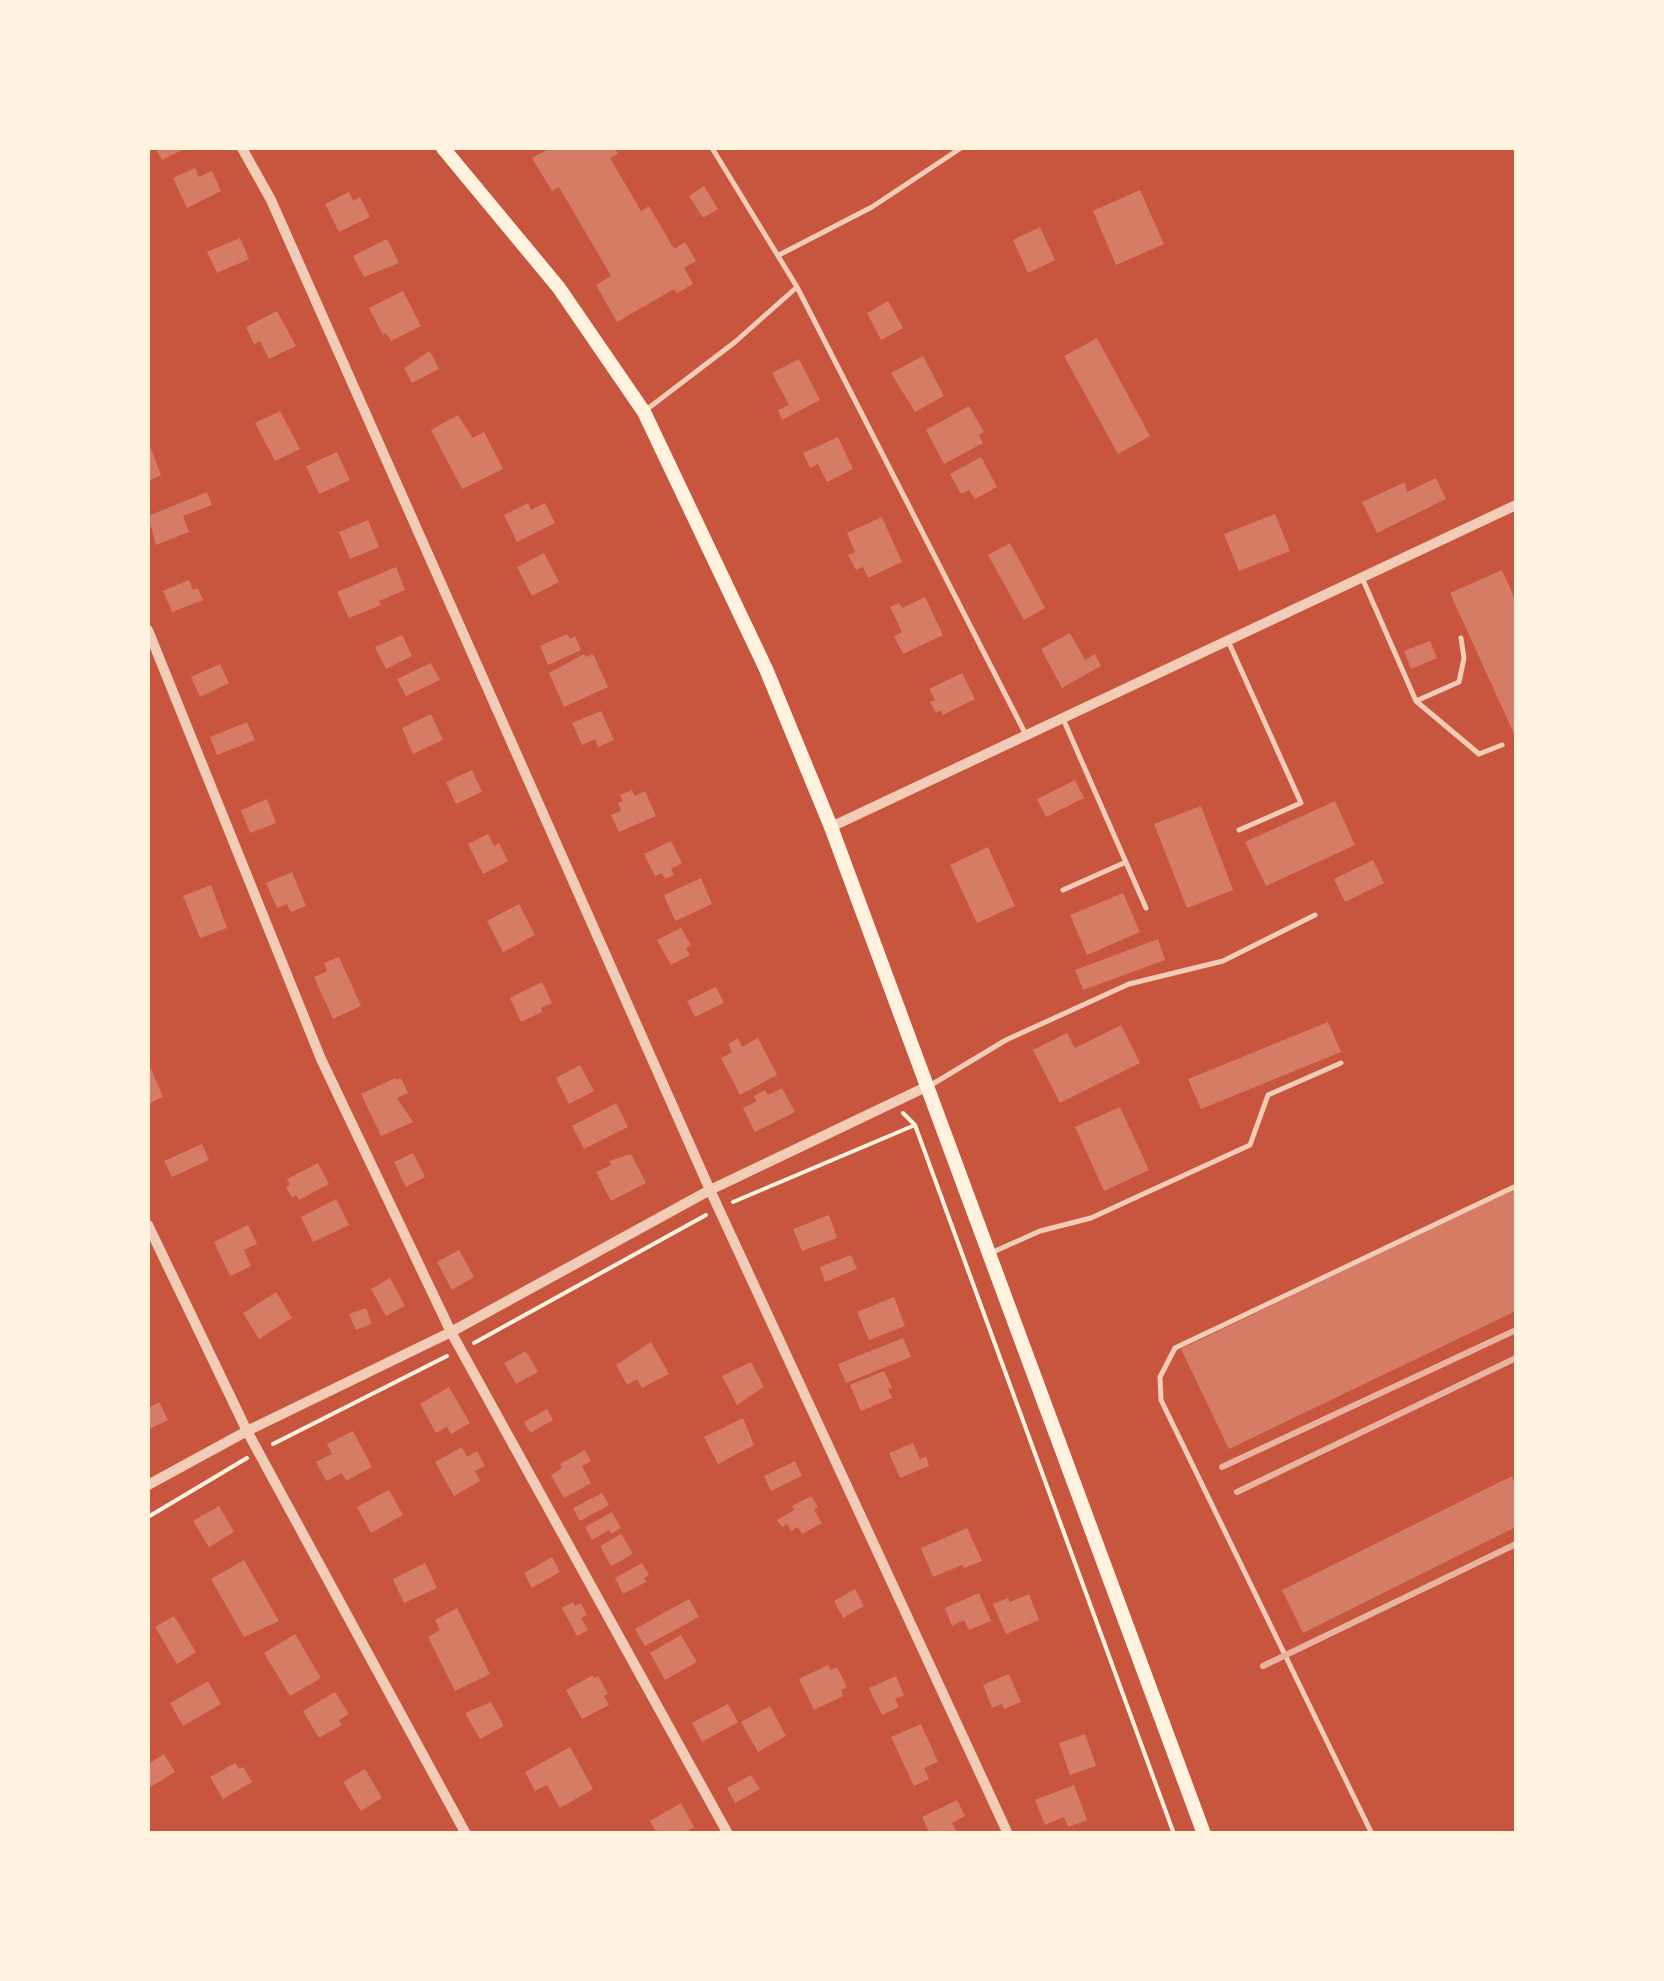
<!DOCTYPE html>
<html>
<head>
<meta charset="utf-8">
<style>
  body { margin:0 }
  #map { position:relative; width:1664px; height:1981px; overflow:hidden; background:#c8553d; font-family:Rubik,sans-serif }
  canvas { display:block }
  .frame { position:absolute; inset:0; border:150px solid #fff3e0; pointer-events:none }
</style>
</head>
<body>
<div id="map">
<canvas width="1664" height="1981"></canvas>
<div class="frame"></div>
</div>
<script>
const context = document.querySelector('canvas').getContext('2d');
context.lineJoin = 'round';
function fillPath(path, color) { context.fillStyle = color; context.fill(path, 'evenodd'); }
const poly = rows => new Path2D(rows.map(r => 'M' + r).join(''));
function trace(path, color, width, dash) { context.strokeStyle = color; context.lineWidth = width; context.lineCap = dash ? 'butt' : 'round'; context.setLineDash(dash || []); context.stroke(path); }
const building = poly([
  [155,148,186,148,162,160],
  [550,148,615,148,618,154,610,158,641,211,649,206,674,249,685,242,696,261,684,268,693,284,677,293,674,289,617,322,596,285,611,276,559,187,552,191,532,158],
  [195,168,199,177,212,171,221,191,187,208,173,178],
  [704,186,718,209,703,218,689,196],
  [1140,190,1164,244,1116,265,1093,211],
  [349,192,353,201,360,197,370,217,339,232,325,204],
  [1040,227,1055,260,1028,273,1013,240],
  [240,238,249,259,217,273,207,252],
  [387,239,399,263,364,277,353,256],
  [403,291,421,326,391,341,386,333,383,335,369,308],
  [888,301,903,328,881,340,867,313],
  [277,311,296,346,269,359,260,341,254,344,246,327],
  [1097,338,1150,436,1118,454,1064,356],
  [430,351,439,369,412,383,404,368],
  [923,356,944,396,915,412,891,373],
  [799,359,820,400,782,420,778,410,789,405,772,373],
  [969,406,984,432,979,435,983,443,944,464,926,430],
  [280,411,300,449,275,461,255,423],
  [458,415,473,438,484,432,503,469,462,489,431,430],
  [838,437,853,469,827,482,818,464,810,468,803,453],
  [148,441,161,475,148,481],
  [337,452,350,480,319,494,306,466],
  [981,457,997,487,975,499,969,490,961,494,950,474],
  [1436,478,1446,499,1377,533,1362,502,1405,482,1407,492],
  [207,492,212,505,183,516,189,532,156,545,148,516],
  [528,503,531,510,545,503,555,523,517,542,504,515],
  [1275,514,1290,551,1239,571,1224,534],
  [882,517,902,562,868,578,863,567,856,570,848,555,855,552,847,533],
  [368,520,379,547,350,559,339,532],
  [1010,543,1045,608,1024,620,988,555],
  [544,553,559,582,532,596,517,567],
  [396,567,405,590,379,601,381,605,349,618,337,592],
  [1502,570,1516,602,1516,738,1450,593],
  [189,580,193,590,198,588,203,600,172,612,163,591],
  [925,597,943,635,903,654,894,636,902,632,890,607,899,603,902,608],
  [1070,633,1085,660,1095,654,1101,666,1062,688,1041,649],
  [567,634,570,639,575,636,581,650,548,665,540,646],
  [402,635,412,656,386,669,375,647],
  [1430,641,1437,658,1411,669,1404,651],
  [584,654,586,657,593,654,608,687,564,707,549,673],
  [431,663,440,680,406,696,397,679],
  [220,664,229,683,200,697,191,677],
  [962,673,975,699,943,715,940,710,936,713,930,702,935,700,929,689],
  [601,711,614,740,598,747,595,739,582,745,572,723],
  [431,714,443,740,413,754,402,728],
  [247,722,255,740,217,755,210,737],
  [472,770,482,792,456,804,446,782],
  [1075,780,1084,798,1046,817,1037,799],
  [632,790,635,796,645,791,656,816,619,832,611,815,621,811,618,803,623,801,620,795],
  [267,799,276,823,250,833,241,810],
  [1335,801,1355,845,1266,886,1245,842],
  [1201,806,1233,890,1187,908,1154,824],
  [488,834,494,846,499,843,508,861,483,874,468,844],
  [671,841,682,863,671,869,674,875,665,879,662,873,655,876,644,854],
  [988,847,1015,906,977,923,950,865],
  [1373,860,1384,883,1345,902,1334,879],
  [292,872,306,906,291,912,287,904,277,908,266,883],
  [701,878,712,904,675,921,664,895],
  [211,885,227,928,200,938,183,896],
  [1123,893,1140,932,1087,955,1070,915],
  [519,904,535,935,503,952,487,921],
  [681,928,691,945,686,948,690,955,671,965,657,940],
  [1158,939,1165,960,1083,990,1075,970],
  [339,957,361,1006,333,1019,314,977,327,971,324,963],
  [542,982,552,1003,541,1008,542,1012,521,1022,510,998],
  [716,987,724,1003,695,1017,687,1001],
  [1328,1022,1341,1052,1201,1109,1188,1079],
  [1121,1025,1140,1063,1060,1103,1033,1050,1067,1033,1075,1048],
  [738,1038,742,1047,758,1038,777,1075,740,1095,721,1058,732,1052,728,1044],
  [580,1065,594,1091,569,1104,556,1078],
  [151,1069,163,1097,148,1104,148,1071],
  [395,1078,396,1080,401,1078,408,1093,397,1098,413,1122,381,1136,361,1094],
  [782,1088,795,1112,755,1132,743,1108,757,1101,754,1096,765,1090,768,1095],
  [616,1103,628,1127,584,1149,572,1126],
  [1120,1107,1149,1170,1104,1191,1075,1127],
  [202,1144,209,1160,172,1177,164,1161],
  [413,1153,425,1177,406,1187,394,1162],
  [631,1154,646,1183,611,1201,596,1172,611,1165,609,1161],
  [318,1163,329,1184,299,1200,296,1195,292,1198,286,1187,290,1185,287,1179],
  [1516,1188,1516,1311,1229,1449,1181,1349],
  [336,1199,349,1225,313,1242,301,1217],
  [829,1215,837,1238,802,1251,793,1229],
  [248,1225,257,1244,244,1250,251,1266,230,1276,214,1242],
  [459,1250,474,1277,452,1290,437,1262],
  [851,1255,857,1269,825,1282,820,1267],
  [390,1278,405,1306,386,1316,371,1289],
  [276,1292,292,1318,259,1339,243,1313],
  [894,1297,905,1326,869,1340,857,1312],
  [366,1308,372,1324,356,1330,349,1314],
  [903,1338,911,1357,846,1383,838,1364],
  [651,1342,669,1374,642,1388,637,1379,627,1385,616,1365],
  [526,1351,538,1372,516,1384,504,1363],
  [751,1362,764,1387,737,1405,722,1376],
  [884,1371,892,1388,888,1389,892,1398,861,1411,850,1385],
  [449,1387,470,1423,451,1434,447,1427,436,1433,420,1404],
  [159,1402,168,1420,148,1430,148,1408],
  [547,1409,553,1420,530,1433,524,1422],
  [743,1418,754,1445,718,1464,704,1437],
  [353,1431,372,1467,346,1481,342,1473,326,1481,316,1462,332,1454,327,1444],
  [913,1443,920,1459,926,1456,929,1466,900,1478,889,1453],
  [462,1447,467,1457,477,1451,485,1466,475,1471,480,1481,454,1496,435,1462],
  [585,1450,591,1461,582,1466,591,1483,564,1498,551,1475,562,1468,560,1464],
  [795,1461,802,1476,771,1491,764,1476],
  [1512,1476,1516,1486,1516,1527,1303,1633,1282,1590],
  [389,1490,403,1515,371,1533,357,1507],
  [602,1493,609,1505,580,1521,573,1508],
  [811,1496,818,1507,814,1510,822,1523,802,1534,798,1527,791,1531,787,1524,782,1527,777,1520,794,1510,792,1506],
  [219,1506,234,1532,209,1547,193,1521],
  [612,1512,621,1528,611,1534,609,1530,592,1540,585,1527],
  [967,1528,982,1561,964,1568,962,1565,933,1577,921,1548],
  [621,1534,633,1554,611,1566,600,1546],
  [552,1557,560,1572,532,1588,524,1573],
  [244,1560,279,1621,244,1637,211,1579],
  [425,1563,437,1588,404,1603,393,1579],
  [642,1563,649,1575,644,1578,646,1582,623,1594,615,1578],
  [855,1589,864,1606,843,1618,834,1601],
  [979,1593,991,1621,969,1630,964,1620,952,1626,945,1608],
  [1029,1594,1039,1620,1006,1634,993,1604,1008,1598,1010,1602],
  [689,1599,699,1617,645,1646,635,1629],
  [573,1602,575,1606,581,1603,587,1615,581,1618,588,1630,577,1636,562,1608],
  [457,1608,490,1674,455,1691,428,1637,440,1630,435,1620],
  [174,1616,196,1652,177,1664,155,1627],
  [295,1634,321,1678,290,1696,264,1653],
  [681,1635,697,1662,665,1680,650,1653],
  [828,1665,831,1670,837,1667,847,1687,841,1690,843,1696,814,1710,799,1679],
  [1009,1674,1021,1702,1004,1709,1002,1704,992,1708,983,1685],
  [593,1675,594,1678,598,1676,608,1694,604,1696,609,1705,582,1719,566,1690],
  [896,1676,904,1695,895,1699,899,1707,882,1715,869,1688],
  [208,1681,221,1704,183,1726,170,1703],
  [335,1692,349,1714,339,1720,342,1725,319,1738,303,1711],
  [491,1702,504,1726,480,1739,465,1713],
  [728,1704,738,1722,702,1742,692,1723],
  [770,1706,786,1736,758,1752,741,1722],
  [921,1724,938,1762,924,1768,929,1779,914,1786,891,1737],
  [1085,1734,1096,1766,1070,1775,1059,1743],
  [570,1747,593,1789,560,1808,547,1785,535,1791,525,1772],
  [164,1754,175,1772,149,1788,148,1764],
  [235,1763,239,1769,243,1767,252,1782,223,1799,210,1777],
  [365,1769,382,1798,361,1811,343,1782],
  [751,1775,760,1789,735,1803,727,1788],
  [1074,1785,1087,1820,1068,1827,1064,1817,1045,1825,1035,1800],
  [957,1800,965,1816,952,1823,958,1834,930,1834,922,1817],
  [681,1803,694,1827,683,1834,657,1834,650,1821]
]);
const path = poly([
  [903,1113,915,1125,1174,1834],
  [733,1202,915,1125],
  [474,1343,706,1215],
  [273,1444,447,1356],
  [148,1517,247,1458]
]);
const service = poly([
  [779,255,872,207,961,148],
  [797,287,1025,733],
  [646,410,735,342,797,287,712,148],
  [1363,580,1416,701,1479,754,1502,745],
  [1229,643,1301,803,1239,830],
  [1416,701,1459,682,1464,658,1461,638],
  [1064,721,1146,908],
  [1063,890,1126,862],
  [931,1085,1006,1040,1129,984,1223,961,1315,915],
  [993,1252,1040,1231,1091,1218,1250,1145,1268,1095,1341,1063],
  [1372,1834,1161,1400,1160,1377,1175,1348,1516,1186]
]);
const minor = poly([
  [242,148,271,200,710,1190,1008,1834],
  [148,630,321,1059,451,1332,728,1834],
  [831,827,1516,505],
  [148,1225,247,1431,466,1834],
  [148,1485,247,1431,451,1332,710,1190,928,1086]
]);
const secondary = poly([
  [443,148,559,288,644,412,766,669,831,827,1204,1834]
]);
const rail = poly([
  [1222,1467,1516,1330],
  [1237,1492,1516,1358],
  [1263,1666,1516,1544]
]);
fillPath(building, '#d67c66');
trace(path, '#fff3e0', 4);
trace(service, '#f1ccb7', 5);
trace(minor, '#f1ccb7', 10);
trace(secondary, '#fff3e0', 14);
trace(rail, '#e9b49f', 6);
</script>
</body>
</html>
